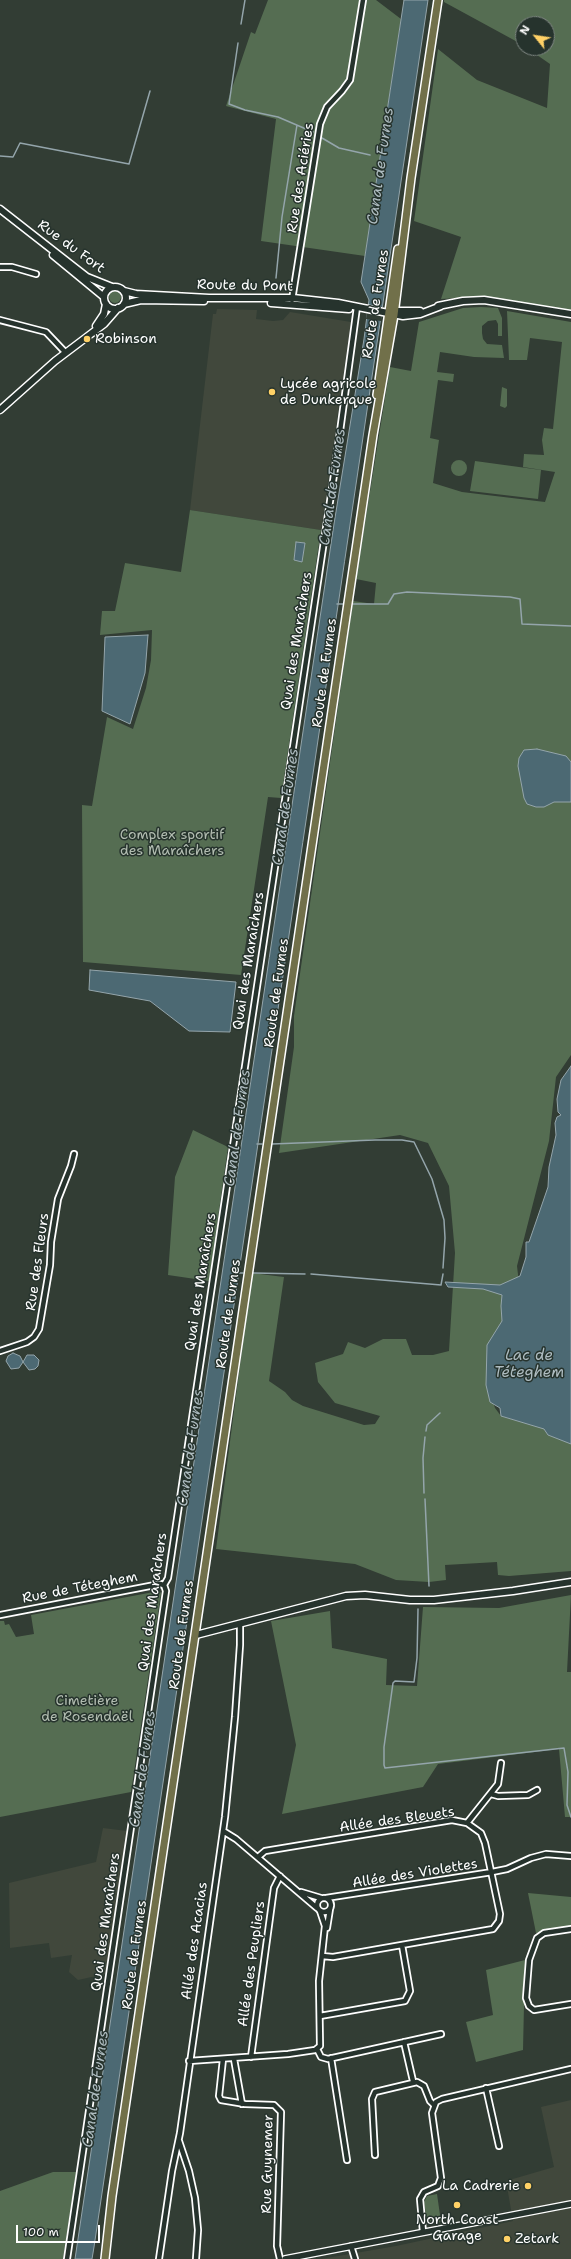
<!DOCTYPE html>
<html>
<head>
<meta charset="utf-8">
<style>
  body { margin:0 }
  #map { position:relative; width:571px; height:2259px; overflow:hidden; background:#323d34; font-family:"Shantell Sans",sans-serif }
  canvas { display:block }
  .north { position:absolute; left:515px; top:16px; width:40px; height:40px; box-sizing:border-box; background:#26332d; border:1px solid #7d8581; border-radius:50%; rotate:300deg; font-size:11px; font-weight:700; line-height:16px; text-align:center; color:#fff }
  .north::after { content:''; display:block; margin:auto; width:14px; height:18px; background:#ffd166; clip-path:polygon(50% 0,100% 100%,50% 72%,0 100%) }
  .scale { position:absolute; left:16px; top:2225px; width:84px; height:18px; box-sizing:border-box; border:2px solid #fff; border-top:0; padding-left:5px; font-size:12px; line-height:14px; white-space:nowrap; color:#fff; -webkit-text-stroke:3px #26332d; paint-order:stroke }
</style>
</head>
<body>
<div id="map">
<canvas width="571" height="2259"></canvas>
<div class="north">N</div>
<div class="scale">100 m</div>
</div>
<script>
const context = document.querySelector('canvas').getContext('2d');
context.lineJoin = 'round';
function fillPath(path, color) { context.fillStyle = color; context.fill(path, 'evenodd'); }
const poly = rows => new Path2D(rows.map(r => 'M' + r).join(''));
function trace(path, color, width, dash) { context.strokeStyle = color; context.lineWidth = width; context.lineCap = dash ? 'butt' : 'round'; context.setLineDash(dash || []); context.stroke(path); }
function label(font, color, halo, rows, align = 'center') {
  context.font = font + ' "Shantell Sans",sans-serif'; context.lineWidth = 3; context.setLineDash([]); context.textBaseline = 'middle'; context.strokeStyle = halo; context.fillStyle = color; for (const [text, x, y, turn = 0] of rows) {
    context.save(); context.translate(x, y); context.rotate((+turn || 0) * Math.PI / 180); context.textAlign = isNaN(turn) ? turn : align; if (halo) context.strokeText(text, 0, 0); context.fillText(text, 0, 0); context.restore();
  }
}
const built = poly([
  [217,309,257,310,256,319,273,321,283,320,290,312,351,322,321,530,190,510,213,314,216,314],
  [103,1828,127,1831,105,1974,78,1980,69,1972,72,1955,51,1958,49,1943,10,1948,9,1883,96,1862],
  [571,2100,571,2259,321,2259,396,2246,513,2221,506,2181,554,2167,541,2107]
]);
const green = poly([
  [268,0,376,0,401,19,365,256,261,241,276,119,226,106,251,32,255,34],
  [444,0,571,0,571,312,480,297,441,299,461,237,414,221,438,49,477,80,547,108,550,64,527,48,547,48,547,24,523,24,523,45,444,2],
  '109 297a6 6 0 1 1 12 0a6 6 0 1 1-12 0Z',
  [481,307,498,308,502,318,502,336,498,336,498,324,496,320,488,321,482,326,482,333,483,339,487,344,502,345,504,358,474,357,440,352,437,372,454,374,453,382,438,380,430,438,439,440,433,483,462,492,545,502,555,472,523,467,524,454,544,455,542,440,544,428,553,429,562,342,530,338,527,360,509,360,507,311,571,322,571,1055,556,1077,549,1141,517,1266,519,1283,490,1393,495,1408,501,1416,518,1421,548,1396,571,1441,571,1571,509,1576,498,1575,497,1562,445,1565,446,1580,429,1582,396,1580,355,1564,216,1549,252,1273,284,1277,269,1381,285,1392,292,1400,303,1406,364,1425,375,1424,380,1416,335,1403,318,1382,315,1363,343,1354,348,1342,365,1348,383,1339,406,1339,412,1355,433,1355,449,1351,455,1253,449,1186,428,1143,400,1135,279,1153,294,1047,294,1016,353,601,374,604,376,583,356,579,390,367,411,371,419,322,463,308],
  [502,387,507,389,507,406,505,408,500,406],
  '451 468a8 8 0 1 1 16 0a8 8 0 1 1-16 0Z',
  [475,461,541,470,538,499,470,491],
  [190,510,321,530,281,798,268,797,241,975,83,962,82,805,92,806,107,717,133,729,146,688,151,660,152,630,100,635,102,611,115,611,125,563,181,572],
  [193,1130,228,1147,209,1281,168,1275,175,1177],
  [159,1591,161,1593,131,1792,0,1817,0,1621,4,1621,5,1625,9,1624,16,1637,34,1634,31,1615],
  [571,1595,567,1672,571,1672,571,1817,565,1817,559,1749,438,1764,423,1787,282,1814,296,1745,271,1621,330,1611,332,1648,387,1659,386,1685,417,1686,423,1607,499,1608],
  [528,1893,571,1897,571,1927,536,1933],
  [525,1960,523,2050,476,2062,466,2022,493,2015,486,1970],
  [53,2172,76,2172,63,2259,0,2259,0,2191],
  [437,2194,441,2222,430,2224,427,2221,424,2202,427,2196]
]);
const water = poly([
  [404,0,428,0,94,2247,92,2259,75,2259,334,524,364,339,369,300,361,282,404,0],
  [296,542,305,543,302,562,294,560,296,542],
  [148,635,145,673,130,724,102,711,105,637,148,635],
  [537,749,566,756,571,762,571,802,554,802,544,807,536,807,527,804,524,798,518,766,519,758,524,750,537,749],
  [90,970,236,982,230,1032,189,1031,150,1001,89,990,90,970],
  [571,1066,571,1444,548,1435,544,1429,501,1416,500,1408,490,1402,486,1385,487,1345,502,1321,501,1306,502,1295,483,1289,448,1287,445,1282,500,1285,520,1276,526,1257,526,1242,529,1242,548,1187,549,1167,556,1135,555,1123,557,1117,561,1115,558,1112,557,1099,561,1080,571,1066],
  [13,1353,20,1356,23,1362,27,1355,34,1355,39,1360,38,1366,35,1369,29,1370,23,1362,19,1368,11,1369,6,1361,8,1356,13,1353]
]);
const pier = poly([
  [368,305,383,307,381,321,366,319]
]);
const stream = poly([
  [241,24,245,0],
  [238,43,229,104,245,110,278,117,313,132],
  [322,138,339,148,370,155],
  [0,156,13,157,20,143,129,164,150,91],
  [276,278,282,217,297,125],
  [337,604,343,604],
  [353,604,388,604,394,594,407,592,510,597,520,599,522,624,571,626],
  [257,1144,262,1144],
  [272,1144,375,1140,402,1140,414,1142,432,1179,444,1220,445,1238,443,1268],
  [237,1273,243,1273],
  [253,1273,305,1274],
  [311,1274,441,1285,443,1274],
  [426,1431,427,1425,440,1413],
  [424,1493,423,1458,425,1437],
  [425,1499,429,1586],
  [418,1609,417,1658,414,1682,395,1681,393,1683,384,1747,384,1765,385,1768,564,1748,568,1772,567,1805,571,1817]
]);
const minor = poly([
  [0,267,12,267,36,274],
  [292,300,320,124,327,107,342,91,350,80,363,0],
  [0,320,46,332,65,352],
  [0,1351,27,1342,34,1337,39,1329,50,1265,51,1242,58,1199,71,1166,74,1154],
  [0,1615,160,1584,164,1585],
  [491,1794,498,1796,528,1795,537,1790],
  [467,1823,498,1784,501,1763],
  [223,1831,236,1839,317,1908],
  [258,1857,265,1851,271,1850,452,1820,467,1823,481,1833,485,1843,500,1914,499,1921,493,1929,333,1957,322,1956],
  [301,1892,321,1898],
  '317 1905a7 7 0 1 1 14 0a7 7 0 1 1-14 0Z',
  [326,1898,492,1872,507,1869,531,1858,546,1854,571,1856],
  [327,1928,330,1909],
  [571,1929,544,1933,537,1938,529,1960,526,1998,529,2006,534,2010,571,2004],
  [320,2016,405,2001,410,1991,402,1945],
  [404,2042,413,2081],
  [317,2049,321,2057,328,2059,441,2034],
  [251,2057,274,1888,280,1876],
  [331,2058,347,2160],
  [223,2059,219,2096,221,2100,245,2104,274,2105,281,2112,277,2246,280,2259],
  [234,2059,242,2104],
  [189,2061,288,2054,315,2050,320,2046,319,1981,325,1926,320,1911],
  [486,2088,499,2146],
  [179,2141,189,2171,195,2198,198,2230,196,2259],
  [375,2155,372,2099,375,2092,417,2082,424,2086,430,2101,434,2105],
  [423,2232,420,2199,424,2192,438,2186,441,2178,432,2113,436,2102,442,2099,571,2069],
  [351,2246,355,2259],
  [67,2259,166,1591,164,1585,168,1578,335,468,357,307],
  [159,2259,172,2171,180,2133,225,1817,235,1717,240,1645,240,1624]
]);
const tertiary = poly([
  [285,2259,571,2204]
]);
const secondary = poly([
  [0,209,87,277,112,287],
  [53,255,104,297],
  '104 298a11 11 0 1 1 22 0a11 11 0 1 1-22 0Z',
  [124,291,136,294,209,298,293,298,338,303,403,316,420,314,441,306],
  [271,303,349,309],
  [124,304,141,300,204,301],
  [438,306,463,301,484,300,571,314],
  [391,311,420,311],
  [96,326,104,314,106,304],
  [0,410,55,361,104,324,118,308],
  [196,1635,346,1596,365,1595,410,1600,434,1600,513,1591,571,1582]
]);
const primary = poly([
  [377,395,398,249],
  [105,2259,112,2196,264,1168,373,435,394,315,411,178,438,0]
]);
const markers = [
  [87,339,4,"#ffd166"],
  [272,392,4,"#ffd166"],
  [528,2186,4,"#ffd166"],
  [457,2205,4,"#ffd166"],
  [507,2239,4,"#ffd166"]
];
const streetNames = [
  ["Rue des Aciéries",301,178,-81],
  ["Rue du Fort",71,247,36],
  ["Route du Pont",245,286,1],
  ["Route de Furnes",376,304,-81],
  ["Quai des Maraîchers",297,641,-81],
  ["Route de Furnes",325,673,-82],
  ["Quai des Maraîchers",249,961,-81],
  ["Route de Furnes",277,993,-82],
  ["Rue des Fleurs",38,1262,-82],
  ["Quai des Maraîchers",201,1282,-81],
  ["Route de Furnes",229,1314,-82],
  ["Rue de Téteghem",80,1588,-11],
  ["Quai des Maraîchers",153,1602,-82],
  ["Route de Furnes",182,1635,-82],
  ["Allée des Bleuets",397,1820,-8],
  ["Allée des Violettes",415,1874,-9],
  ["Quai des Maraîchers",106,1922,-82],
  ["Allée des Acacias",195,1941,-82],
  ["Route de Furnes",135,1955,-82],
  ["Allée des Peupliers",252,1964,-82],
  ["Rue Guynemer",268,2164,-89]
];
const poiNames = [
  ["Robinson",95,339],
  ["Lycée agricole",280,384],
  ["de Dunkerque",280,400],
  ["La Cadrerie",520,2186,"right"],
  ["North Coast",457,2220,"center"],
  ["Garage",457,2236,"center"],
  ["Zetark",515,2239]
];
const parkNames = [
  ["Complex sportif",172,835],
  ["des Maraîchers",172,851],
  ["Cimetière",87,1701],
  ["de Rosendaël",87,1717]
];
const waterNames = [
  ["Canal de Furnes",381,166,-82],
  ["Canal de Furnes",333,487,-82],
  ["Canal de Furnes",286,807,-82],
  ["Canal de Furnes",238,1128,-82],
  ["Lac de",529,1356],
  ["Téteghem",529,1373],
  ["Canal de Furnes",191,1448,-82],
  ["Canal de Furnes",143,1769,-82],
  ["Canal de Furnes",96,2089,-82]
];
fillPath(built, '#41483c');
fillPath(green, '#556d52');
fillPath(water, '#4c6973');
trace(water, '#94a5ab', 1);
fillPath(pier, '#323d34');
trace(stream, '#94a5ab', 1.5);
trace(minor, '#fff', 8);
trace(tertiary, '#fff', 8);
trace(secondary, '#fff', 9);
trace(primary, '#fff', 10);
trace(minor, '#26332d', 4.5);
trace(tertiary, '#26332d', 5.5);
trace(secondary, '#26332d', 6);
trace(primary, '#71704a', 7);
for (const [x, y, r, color] of markers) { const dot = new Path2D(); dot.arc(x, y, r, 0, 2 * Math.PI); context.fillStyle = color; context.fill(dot); trace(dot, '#26332d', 1.5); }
label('14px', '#fff', '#26332d', streetNames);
label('14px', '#fff', '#26332d', poiNames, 'left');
label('14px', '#b2bdb1', '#26332d', parkNames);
label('italic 15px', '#aebcc0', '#26332d', waterNames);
</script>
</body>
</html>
